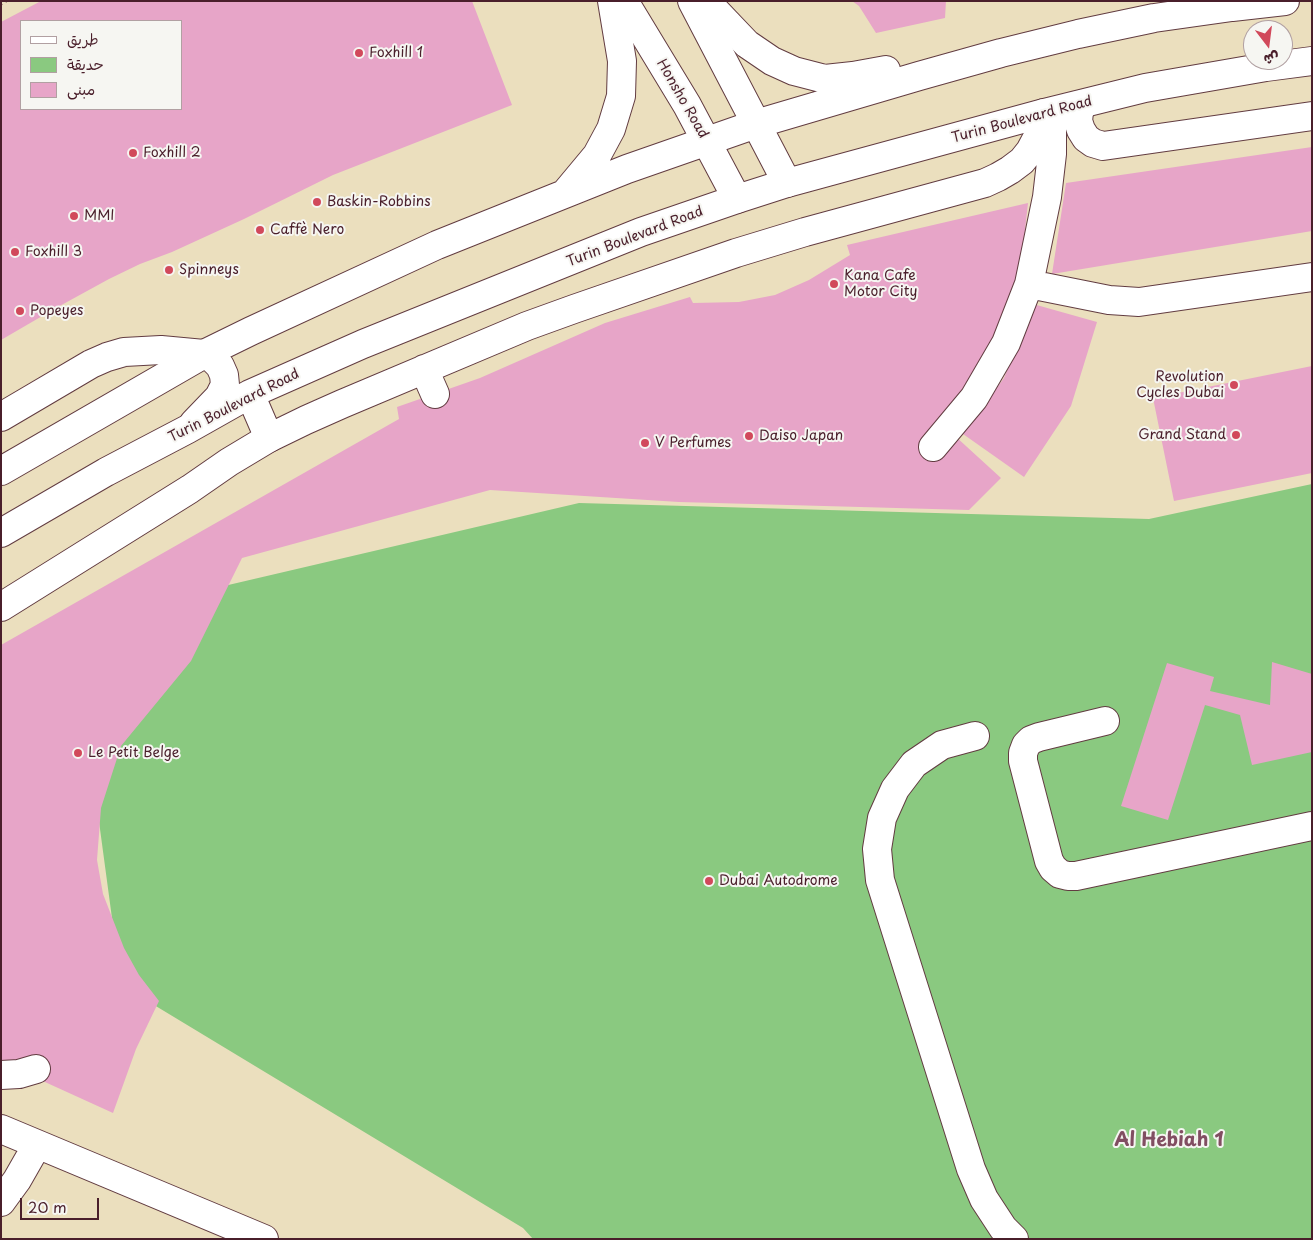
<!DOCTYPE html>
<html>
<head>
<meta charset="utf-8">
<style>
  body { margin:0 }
  #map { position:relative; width:1313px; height:1240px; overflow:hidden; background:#ebdfbe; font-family:"Playpen Sans","Playpen Sans Arabic",sans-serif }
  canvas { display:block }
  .frame { position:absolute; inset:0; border:2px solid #4a1f2b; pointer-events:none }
  .legend { position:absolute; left:20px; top:20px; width:162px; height:90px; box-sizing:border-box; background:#f6f6f2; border:1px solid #b1a0a2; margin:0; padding:6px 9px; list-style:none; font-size:15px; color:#4a1f2b }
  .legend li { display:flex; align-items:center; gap:10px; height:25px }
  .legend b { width:25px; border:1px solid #b1a0a2 }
  .north { position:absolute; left:1243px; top:20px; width:50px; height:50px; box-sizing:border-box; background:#f6f6f2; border:1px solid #b1a0a2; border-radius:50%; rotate:165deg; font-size:14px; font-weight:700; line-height:20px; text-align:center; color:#4a1f2b }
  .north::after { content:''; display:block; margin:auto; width:18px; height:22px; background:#d1495b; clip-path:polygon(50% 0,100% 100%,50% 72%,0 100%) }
  .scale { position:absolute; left:20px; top:1198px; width:79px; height:22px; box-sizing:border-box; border:2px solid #4a1f2b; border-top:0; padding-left:6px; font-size:15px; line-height:18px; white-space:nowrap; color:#4a1f2b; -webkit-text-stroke:4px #f6f6f2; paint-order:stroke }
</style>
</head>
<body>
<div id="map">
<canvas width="1313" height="1240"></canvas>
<div class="frame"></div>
<ul class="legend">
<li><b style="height:6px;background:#fff"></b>طريق</li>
<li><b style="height:14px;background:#8ac980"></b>حديقة</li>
<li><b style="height:14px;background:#e7a5c8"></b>مبنى</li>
</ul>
<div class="north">ش</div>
<div class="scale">20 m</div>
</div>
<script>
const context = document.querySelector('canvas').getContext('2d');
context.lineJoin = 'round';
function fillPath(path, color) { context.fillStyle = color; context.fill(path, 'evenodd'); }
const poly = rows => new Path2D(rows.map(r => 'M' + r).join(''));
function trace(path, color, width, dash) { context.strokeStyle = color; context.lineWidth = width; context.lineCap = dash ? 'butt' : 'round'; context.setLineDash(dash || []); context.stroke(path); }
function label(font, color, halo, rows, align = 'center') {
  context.font = font + ' "Playpen Sans",sans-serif'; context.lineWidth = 4; context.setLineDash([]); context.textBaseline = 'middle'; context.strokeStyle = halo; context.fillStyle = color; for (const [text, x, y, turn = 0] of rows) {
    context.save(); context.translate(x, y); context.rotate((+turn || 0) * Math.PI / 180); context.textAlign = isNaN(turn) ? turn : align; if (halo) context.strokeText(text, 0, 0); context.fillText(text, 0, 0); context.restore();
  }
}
const green = poly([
  [1312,484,1312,1239,533,1239,523,1228,121,985,93,777,224,586,579,503,1149,519]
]);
const building = poly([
  [41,1,472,1,512,105,333,175,244,219,172,252,140,264,109,279,56,308,1,340,1,22],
  [21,21,181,21,181,109,21,109],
  [852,1,946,1,945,18,876,33,859,6],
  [1312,147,1312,231,1052,274,1066,183],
  [1028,203,1023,248,1010,314,955,436,1001,478,969,510,679,502,490,490,242,558,191,661,121,746,101,808,97,860,103,894,124,948,139,975,159,1001,136,1049,113,1113,1,1062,1,645,399,419,397,407,480,378,605,323,690,297,693,303,739,302,775,295,809,280,850,255,847,245],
  [1033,304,1097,322,1071,406,1024,477,963,434,1004,378],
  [1312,366,1312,473,1174,501,1153,398],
  [1272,662,1312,674,1312,752,1252,765,1240,715,1205,705,1168,820,1121,806,1167,663,1214,677,1210,691,1270,705]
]);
const path = poly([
  [1,4,6,1]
]);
const minor = poly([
  [624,1,687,105,737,199],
  [692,1,787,183],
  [1083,104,1079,112,1078,121,1081,130,1086,138,1093,143,1103,146,1312,116],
  [1029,284,1109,300,1139,302,1312,277],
  [424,369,435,394],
  [1,417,91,364,107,357,124,352,161,350,204,354,213,359,220,366,224,375,225,385,219,397,194,423],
  [933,447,974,398,1006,343,1029,284,1047,197,1052,154,1052,113],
  [1,607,190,489,229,462,269,438,306,420,342,404,527,326,574,309,736,253,805,232,985,183,998,177,1010,170,1022,161,1030,151,1038,136,1044,113],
  [1105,721,1039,737,1031,740,1026,745,1023,753,1023,761,1049,861,1053,868,1060,874,1068,876,1076,876,1312,826],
  [975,736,942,745,914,764,895,789,882,818,877,849,880,880,971,1169,984,1199,1003,1228,1014,1239],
  [1,1075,19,1074,36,1069],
  [1,1129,264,1239],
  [1,1202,17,1180,37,1145]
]);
const major = poly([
  [706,1,747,44,772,61,794,71,825,79,853,76,886,70],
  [567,191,597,155,611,129,621,96,622,61,612,1],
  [250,394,269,438],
  [1,471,204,354,251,331,437,245,627,169,756,124,919,76,1001,53,1078,34,1154,18,1232,7,1285,1],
  [1,533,106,472,188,429,250,394,363,344,641,232,737,199,787,183,1044,113,1145,88,1266,67,1312,61]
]);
const markers = [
  [359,53,5,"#d1495b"],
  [133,153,5,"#d1495b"],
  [317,202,5,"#d1495b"],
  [74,216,5,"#d1495b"],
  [260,230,5,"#d1495b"],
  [15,252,5,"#d1495b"],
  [169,270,5,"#d1495b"],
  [834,284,5,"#d1495b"],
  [20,311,5,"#d1495b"],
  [1234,385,5,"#d1495b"],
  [1236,435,5,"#d1495b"],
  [749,436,5,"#d1495b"],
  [645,443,5,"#d1495b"],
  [78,753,5,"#d1495b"],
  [709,881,5,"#d1495b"]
];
const poiNames = [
  ["Foxhill 1",369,53],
  ["Foxhill 2",143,153],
  ["Baskin-Robbins",327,202],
  ["MMI",84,216],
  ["Caffè Nero",270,230],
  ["Foxhill 3",25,252],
  ["Spinneys",179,270],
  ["Kana Cafe",844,276],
  ["Motor City",844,292],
  ["Popeyes",30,311],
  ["Revolution",1224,377,"right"],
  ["Cycles Dubai",1224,393,"right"],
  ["Grand Stand",1226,435,"right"],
  ["Daiso Japan",759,436],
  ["V Perfumes",655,443],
  ["Le Petit Belge",88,753],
  ["Dubai Autodrome",719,881]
];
const streetNames = [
  ["Honsho Road",682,99,60],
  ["Turin Boulevard Road",1022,120,-15],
  ["Turin Boulevard Road",635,237,-21],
  ["Turin Boulevard Road",234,406,-27]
];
const districtNames = [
  ["Al Hebiah 1",1169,1141]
];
fillPath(green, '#8ac980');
fillPath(building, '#e7a5c8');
trace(minor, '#623c41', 30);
trace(major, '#623c41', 30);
trace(path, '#623c41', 3, [1, 4]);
trace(minor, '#fff', 28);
trace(major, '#fff', 28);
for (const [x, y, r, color] of markers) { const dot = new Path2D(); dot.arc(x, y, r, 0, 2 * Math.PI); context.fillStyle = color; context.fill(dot); trace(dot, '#f6f6f2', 2); }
label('14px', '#4a1f2b', '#f6f6f2', poiNames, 'left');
label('14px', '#4a1f2b', '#f6f6f2', streetNames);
label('bold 19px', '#814e62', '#f6f6f2', districtNames);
</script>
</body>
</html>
